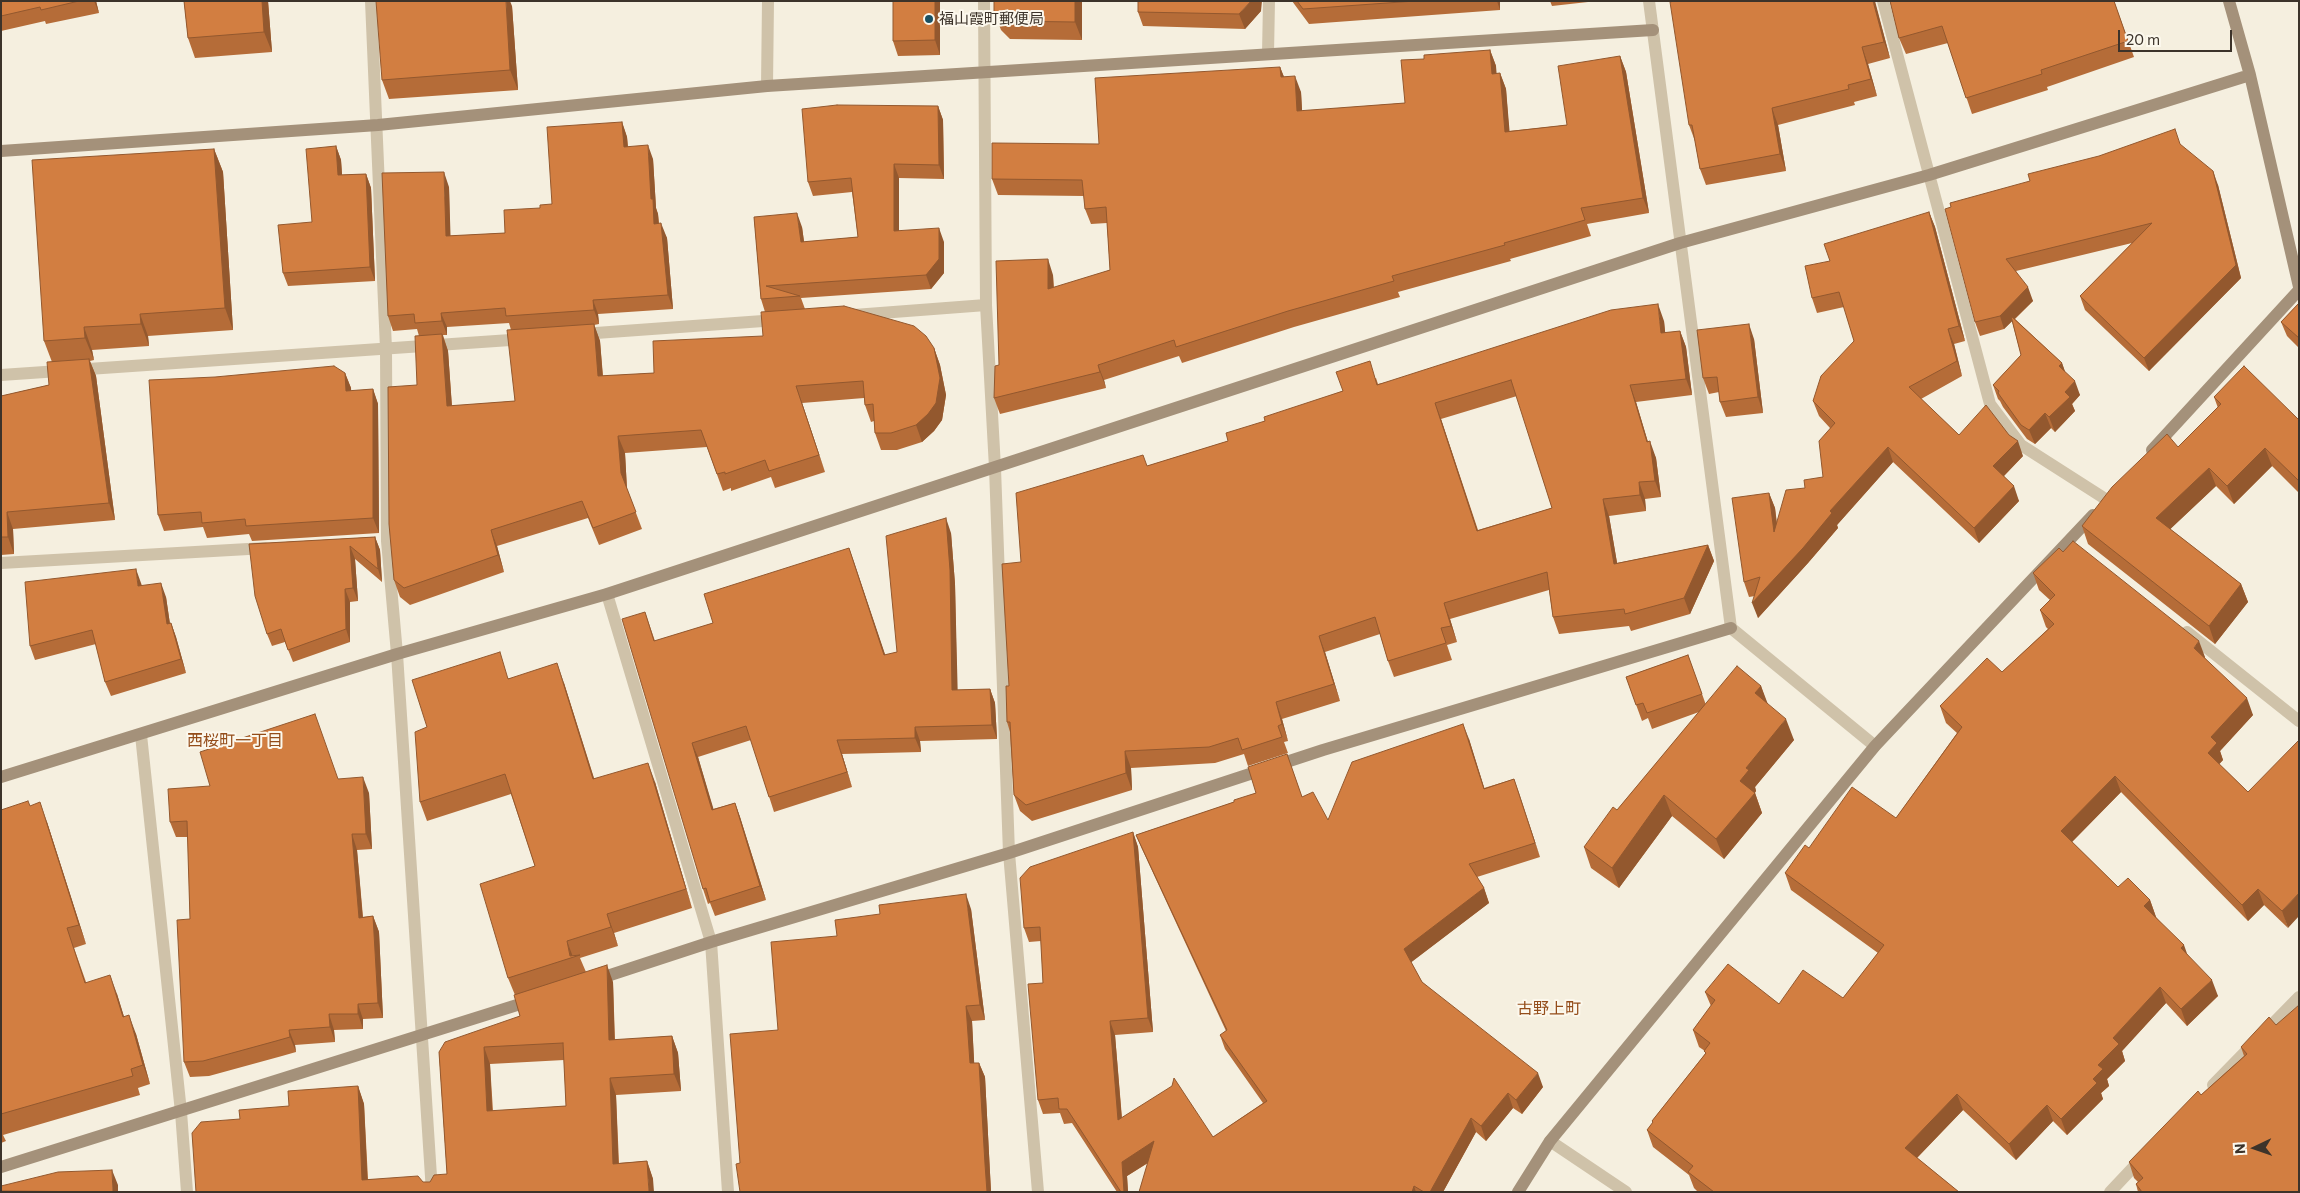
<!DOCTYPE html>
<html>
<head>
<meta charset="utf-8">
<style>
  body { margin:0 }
  #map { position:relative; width:2300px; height:1193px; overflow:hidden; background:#f5efdf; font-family:Commissioner,sans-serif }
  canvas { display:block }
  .frame { position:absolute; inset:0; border:2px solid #3c332a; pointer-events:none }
  .north { position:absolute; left:2230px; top:1123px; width:50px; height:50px; -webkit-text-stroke:4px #fcf8ed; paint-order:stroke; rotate:267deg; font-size:14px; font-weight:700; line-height:20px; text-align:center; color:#3c332a }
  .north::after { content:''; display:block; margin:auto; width:18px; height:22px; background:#3c332a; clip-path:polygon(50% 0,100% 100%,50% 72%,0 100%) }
  .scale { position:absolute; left:2118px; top:30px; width:114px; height:22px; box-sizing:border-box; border:2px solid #3c332a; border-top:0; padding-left:6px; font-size:15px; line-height:18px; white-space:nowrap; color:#3c332a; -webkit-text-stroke:4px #fcf8ed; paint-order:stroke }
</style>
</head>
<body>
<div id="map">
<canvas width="2300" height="1193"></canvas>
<div class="frame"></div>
<div class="north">N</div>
<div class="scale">20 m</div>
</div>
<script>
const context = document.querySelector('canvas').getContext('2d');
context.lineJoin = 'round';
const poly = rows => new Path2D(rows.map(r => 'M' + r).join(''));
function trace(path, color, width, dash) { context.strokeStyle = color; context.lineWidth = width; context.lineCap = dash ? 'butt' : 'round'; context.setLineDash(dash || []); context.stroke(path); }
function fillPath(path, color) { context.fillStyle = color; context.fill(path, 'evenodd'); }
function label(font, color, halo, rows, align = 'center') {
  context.font = font + ' Commissioner,"Noto Sans JP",sans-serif'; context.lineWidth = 4; context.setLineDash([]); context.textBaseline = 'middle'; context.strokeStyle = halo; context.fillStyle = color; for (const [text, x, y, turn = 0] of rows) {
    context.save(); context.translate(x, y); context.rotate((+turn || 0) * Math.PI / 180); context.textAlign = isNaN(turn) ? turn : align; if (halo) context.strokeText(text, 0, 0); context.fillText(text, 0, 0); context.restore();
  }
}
const street = poly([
  [371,1,386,349,387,541,397,654,432,1192],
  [984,1,986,305,995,468,1009,853,1038,1192],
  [1649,1,1731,628,1875,746],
  [1883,1,1990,404,2021,445,2107,500],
  [1268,54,1269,1],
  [767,86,768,1],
  [854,315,986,305],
  [582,334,777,320],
  [1,375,525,339],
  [1,563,266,548],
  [607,594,711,942,728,1192],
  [2187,632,2299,721],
  [141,735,181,1112,187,1192],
  [2213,1085,2299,997],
  [1550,1141,1626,1192],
  [2110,1192,2142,1158]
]);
const secondary = poly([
  [2229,1,2250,75,2299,287],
  [1,151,378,125,767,86,1653,30],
  [2152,450,2299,290],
  [1,777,397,654,607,594,1680,243,1929,175,2250,75],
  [595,980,711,942,1009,853,1323,750,1731,628],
  [1,1167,533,1000],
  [1518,1192,1550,1141,1875,746,2093,515]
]);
const wall = poly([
  [1,1,96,1,99,13,46,24,45,21,1,31],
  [184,1,268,1,272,52,195,58,188,38],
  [940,1,940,55,898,56,893,41],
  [994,1,1082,1,1082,40,1010,39,1001,30,994,12],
  [1292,1,1500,1,1500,10,1309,24],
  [1550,1,1597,1,1552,6],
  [1890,1,2114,1,2134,57,2047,87,2048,90,1972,114,1948,43,1906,54,1899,38],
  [1875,3,1890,58,1868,64,1877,96,1854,102,1855,105,1778,125,1786,171,1706,185,1700,169,1695,141,1689,125],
  [512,6,518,90,389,99,382,80],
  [1261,11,1245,29,1143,26,1138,12],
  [1490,50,1496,66,1496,74,1500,73,1506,89,1509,131,1567,125,1620,56,1626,72,1649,213,1587,224,1591,236,1510,259,1511,261,1398,292,1400,297,1294,327,1182,363,1179,356,1104,380,1106,388,1000,414,994,398,999,365,1053,275,1054,288,1110,270,1107,223,1091,224,1085,209,1084,196,998,195,992,179,1099,144,1280,67,1284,77,1301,92,1302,111,1405,103,1424,59],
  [938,106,943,120,944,179,899,178,899,231,944,242,944,273,931,289,801,298,805,309,934,348,940,365,946,395,942,420,934,431,922,442,897,450,881,450,875,433,874,421,871,422,865,405,864,398,802,403,825,472,775,488,771,477,731,491,731,488,723,491,707,447,625,453,627,489,642,529,599,545,588,518,497,546,504,572,410,605,400,597,394,580,417,385,419,336,417,329,393,331,388,316,449,187,450,236,505,233,540,208,552,204,622,122,627,137,628,147,653,159,656,208,658,214,659,224,667,238,673,309,598,314,599,324,594,325,600,341,603,376,654,373,763,336,765,312,761,299,754,217,802,227,804,242,858,237,852,192,813,196,808,182],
  [509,323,511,330,515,401,452,406,448,351,443,335,447,335,447,327],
  [2180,145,2218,185,2241,278,2149,371,2085,310,2080,296,2132,243,2016,271,2033,301,2015,319,2062,363,2065,372,2080,395,2072,404,2075,411,2055,432,2051,428,2035,444,2027,439,2003,407,2000,401,1998,399,1993,385,2021,355,2012,321,2004,329,1980,336,1975,322,2030,181],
  [336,146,341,160,342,175,366,174,371,188,375,281,288,286,283,273,312,222],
  [214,149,223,172,233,330,148,336,149,346,92,350,94,360,90,361,96,376,115,520,13,529,14,554,1,555,1,396,49,385,52,362,44,341],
  [1929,212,1935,227,1965,341,1954,344,1962,376,1921,399,1959,435,2023,456,2004,476,2019,501,1979,543,1893,462,1837,525,1838,528,1808,563,1758,618,1755,596,1749,597,1744,582,1769,493,1775,508,1777,523,1805,488,1823,477,1830,428,1819,416,1813,401,1854,341,1844,307,1817,313,1812,298,1830,261],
  [2299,303,2299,348,2287,336,2281,322],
  [1664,321,1665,333,1680,331,1686,347,1692,395,1636,402,1648,442,1656,458,1661,497,1645,499,1646,511,1609,516,1617,563,1708,545,1714,561,1690,614,1631,631,1629,626,1559,634,1553,617,1549,590,1450,619,1457,642,1447,645,1452,660,1394,677,1388,661,1380,634,1325,652,1340,701,1282,719,1288,741,1284,742,1288,753,1248,766,1244,754,1215,763,1131,768,1132,790,1032,821,1020,811,1014,795,1010,732,1007,722,1009,686,1021,562,1147,466,1228,441,1265,421,1376,378,1378,384],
  [1517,396,1552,508,1478,530,1441,419],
  [1754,339,1763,413,1726,417,1720,402,1719,392,1709,394,1703,378],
  [345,373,351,388,351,391,373,389,378,404,379,533,252,541,249,534,207,538,203,527,164,531,158,515],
  [2214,397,2299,420,2299,493,2272,466,2234,504,2216,486,2170,529,2241,584,2248,602,2215,644,2088,544,2082,526,2178,447,2218,408],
  [951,533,955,584,957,690,990,689,995,703,997,739,920,741,921,752,842,754,852,787,774,812,751,740,698,757,713,809,735,803,740,817,766,900,715,916,710,903,708,904,703,889,645,612,655,641,713,623,849,548,885,655,897,652],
  [375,537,380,550,382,582,355,559,358,601,350,602,350,642,293,662,285,642,272,646,267,634,249,544],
  [2063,552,2205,657,2205,658,2253,715,2220,751,2223,760,2219,764,2248,792,2288,928,2264,905,2248,921,2121,792,2072,842,2118,887,2150,900,2156,917,2187,954,2218,996,2187,1026,2166,1003,2122,1051,2125,1061,2107,1079,2109,1086,2101,1093,2103,1099,2067,1135,2053,1121,2016,1160,1963,1110,1917,1158,1959,1192,1698,1192,1694,1188,1689,1175,1653,1147,1647,1130,1653,1123,1652,1121,1705,1054,1705,1051,1699,1047,1693,1030,1711,1006,1705,992,1779,1004,1843,998,1878,953,1791,890,1785,873,1809,848,1896,818,1957,733,1946,723,1940,706,2002,672,2048,629,2046,627,2040,610,2050,600,2039,590,2033,573],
  [141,583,142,586,166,597,170,624,171,623,176,637,186,673,111,696,105,682,96,644,35,660,30,646],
  [1688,655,1706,705,1761,686,1767,704,1794,740,1755,787,1756,791,1755,793,1762,813,1724,859,1672,816,1619,888,1591,868,1584,847,1617,810,1699,712,1652,729,1648,718,1642,721,1626,677],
  [509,678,564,683,594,778,655,782,692,908,614,933,618,946,580,958,586,972,613,982,615,1040,672,1036,678,1053,681,1091,616,1095,619,1163,647,1161,653,1179,196,1192,240,1119,289,1106,358,1086,364,1104,368,1179,423,1182,430,1182,447,1174,439,1052,520,1016,515,995,508,978,535,866,511,794,427,821,420,802,427,727],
  [564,1060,566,1106,493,1111,490,1064],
  [1469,739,1484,788,1514,779,1540,857,1477,877,1484,888,1489,903,1411,962,1422,982,1543,1087,1522,1114,1513,1108,1486,1141,1476,1132,1443,1192,1139,1192,1148,1163,1127,1176,1128,1192,1117,1192,1072,1123,1064,1124,1060,1113,1043,1114,1038,1100,1043,983,1041,941,1029,942,1024,928,1133,832,1138,847,1153,1032,1115,1035,1122,1118,1213,1137,1263,1103,1225,1049,1220,1035,1226,1031,1142,849,1136,835,1234,802,1256,793,1287,754,1302,797,1328,820],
  [338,779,369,793,372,849,357,850,363,917,373,916,379,932,383,1018,363,1019,363,1029,334,1030,335,1042,295,1045,296,1052,282,1056,209,1076,190,1077,184,1062,190,919,188,837,176,837,170,822],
  [30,806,47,822,86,944,74,948,86,982,117,994,124,1017,136,1034,150,1084,138,1088,140,1095,3,1135,6,1141,1,1143,1,810],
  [971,909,985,1020,972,1021,974,1063,979,1063,985,1077,991,1192,740,1192,740,1163,778,1030,837,936],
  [2276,1025,2299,1192,2138,1192,2136,1184,2138,1182,2134,1178,2129,1162,2201,1095,2244,1056,2241,1047]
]);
const shadedWall = poly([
  [94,1,96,1,99,13],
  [262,1,268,1,272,52,264,32],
  [506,1,510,1,512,6,518,90,510,70],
  [935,1,940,1,940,55,935,40],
  [1075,1,1082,1,1082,40,1075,22],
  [1251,1,1262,1,1261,11,1245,29,1239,14],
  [1497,1,1500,1,1500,10],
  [1873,1,1875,1,1890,58,1884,42],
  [1862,47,1868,64,1877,96,1871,79],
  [1490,50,1496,66,1498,90,1492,74],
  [1620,56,1626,72,1649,213,1643,198],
  [1280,67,1286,82,1281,77],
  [1500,73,1506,89,1511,148,1505,132],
  [1295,76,1301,92,1303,127,1297,111],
  [938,106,943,120,944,179,939,165],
  [1772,108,1778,125,1786,171,1780,154],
  [622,122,627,137,629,162,624,147],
  [648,145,653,159,656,208,658,214,660,238,654,224,651,199],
  [336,146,341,160,343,189,338,175],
  [214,149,223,172,233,330,225,308],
  [894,164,899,178,899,245,894,231],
  [2213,171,2218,185,2241,278,2149,371,2144,358],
  [444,172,449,187,451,251,446,236],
  [366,174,371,188,375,281,370,267],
  [1929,212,1935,227,1965,341,1959,326],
  [797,213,802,227,806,256,801,242],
  [661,223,667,238,673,309,668,295],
  [939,228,944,242,944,273,931,289,926,275],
  [1048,259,1053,275,1054,305,1048,289],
  [2028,287,2033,301,2004,329,2000,316],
  [593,300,598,314,599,324,594,310],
  [1658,304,1664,321,1667,350,1661,333],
  [441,313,447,327,447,335,442,321],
  [140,314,148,336,149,346,141,324],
  [594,324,600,341,604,393,598,376],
  [1749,324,1754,339,1763,413,1758,397],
  [84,327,92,350,94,360,85,338],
  [1948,329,1954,344,1962,376,1957,361],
  [1680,331,1686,347,1692,395,1686,379],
  [442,334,448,351,453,423,447,406],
  [934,348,940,365,946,395,942,420,934,431,922,442,916,425],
  [89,359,96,376,115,520,109,503],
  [2062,363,2067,377,2059,366],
  [1098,365,1104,380,1106,388,1100,372],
  [345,373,351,388,352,406,346,391],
  [2075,381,2080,395,2072,404,2075,411,2055,432,2049,417,2065,392],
  [1630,385,1636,402,1652,456,1650,441,1656,458,1661,497,1655,481,1647,442],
  [796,386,802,403,825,472,819,455],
  [373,389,378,404,379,533,373,518],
  [1435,403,1441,419,1483,547,1477,531],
  [2045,413,2051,428,2035,444,2029,430],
  [618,436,625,453,627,490,621,473],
  [2018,441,2023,456,1999,481,1993,466],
  [1888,447,1893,462,1837,525,1838,528,1808,563,1758,618,1752,603,1830,511],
  [2265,448,2272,466,2234,504,2227,486],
  [2209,468,2216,486,2163,536,2156,518],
  [1639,482,1645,499,1646,511,1640,495],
  [2014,486,2019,501,1979,543,1974,528],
  [1769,493,1775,508,1779,547,1774,532],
  [1603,499,1609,516,1620,580,1614,564],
  [7,512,13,529,14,554,8,537],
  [946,518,951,533,955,584,958,704,952,690],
  [491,530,497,546,504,572,498,555],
  [375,537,380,550,382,582,378,569],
  [1708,545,1714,561,1690,614,1684,598],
  [350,546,355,559,358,601,353,588],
  [849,548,854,562,890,669,884,655],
  [136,569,141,583,143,600,138,586],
  [161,583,166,597,172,638,167,624],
  [2241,584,2248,602,2215,644,2209,626],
  [345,589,350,602,350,642,346,629],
  [1444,603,1450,619,1457,642,1451,626],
  [171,623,176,637,186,673,181,659],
  [1319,636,1325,652,1340,701,1334,684],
  [2199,641,2205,657,2200,665,2194,648],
  [557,663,564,683,600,798,593,779],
  [1761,686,1769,707,1755,693],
  [990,689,995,703,997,739,992,725],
  [2247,698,2253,715,2220,751,2223,760,2214,770,2208,753,2211,737],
  [1276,702,1282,719,1288,741,1282,724],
  [1786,719,1794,740,1755,787,1756,791,1748,801,1740,781,1746,768],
  [1463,724,1469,739,1489,803,1484,789],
  [915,727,920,741,921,752,915,738],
  [837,740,842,754,852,787,847,772],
  [692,743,698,757,718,824,712,810],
  [1125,751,1131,768,1132,790,1126,773],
  [648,763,655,782,692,908,686,889],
  [2115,776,2121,792,2067,847,2061,831],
  [363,777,369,793,372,849,366,834],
  [1514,779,1519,793,1540,857,1535,843],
  [1755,793,1762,813,1724,859,1716,839],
  [1664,795,1672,816,1619,888,1612,868],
  [40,802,47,822,86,944,79,925],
  [735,803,740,817,766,900,760,886],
  [1133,832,1138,847,1153,1032,1148,1018],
  [352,834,357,850,364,933,359,918],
  [1484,888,1489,903,1409,964,1404,949],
  [2258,889,2264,905,2248,921,2242,905],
  [2299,893,2299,916,2288,928,2282,911],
  [966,894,971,909,985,1020,980,1005],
  [2150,900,2156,917,2150,922,2144,906],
  [607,914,614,933,618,946,611,927],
  [373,916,379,932,383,1018,378,1003],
  [567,941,573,957,571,958],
  [2184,945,2190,962,2181,948],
  [607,965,613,982,615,1057,609,1040],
  [110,975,117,994,130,1036,123,1017],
  [2212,980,2218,996,2187,1026,2181,1009],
  [2160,987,2166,1003,2122,1051,2125,1061,2107,1079,2109,1086,2101,1093,2103,1099,2067,1135,2061,1119,2093,1079,2098,1065,2113,1038],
  [358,1004,363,1019,363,1029,358,1014],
  [966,1006,972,1021,975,1078,970,1063],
  [329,1014,334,1030,335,1042,330,1027],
  [129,1015,136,1034,150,1084,143,1065],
  [1110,1021,1115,1035,1123,1134,1118,1120],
  [289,1030,295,1045,296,1052,290,1037],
  [672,1036,678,1053,681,1091,674,1074],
  [484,1047,490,1064,493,1129,487,1111],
  [979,1063,985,1077,991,1192,987,1192,985,1164],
  [1538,1073,1543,1087,1522,1114,1516,1100],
  [610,1078,616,1095,619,1181,613,1164],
  [358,1086,364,1104,368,1192,362,1180],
  [1508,1093,1513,1108,1486,1141,1481,1126],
  [1957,1094,1963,1110,1911,1164,1905,1148],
  [2047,1105,2053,1121,2016,1160,2009,1144],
  [1471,1118,1476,1132,1443,1192,1430,1192],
  [1154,1141,1160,1155,1127,1176,1128,1192,1124,1192,1122,1162],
  [647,1161,653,1179,654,1192,649,1192],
  [112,1170,118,1185,118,1192,113,1192],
  [1414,1186,1416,1192,1412,1192]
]);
const building = poly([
  [1,1,79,1,41,10,40,7,1,16,1,1],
  [184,1,262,1,264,32,188,38,184,1],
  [376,1,506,1,510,70,382,80,376,1],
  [893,1,935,1,935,40,893,41,893,1],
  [994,1,1075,1,1075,22,1003,21,994,12,994,1],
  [1138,1,1251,1,1239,14,1138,12,1138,1],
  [1297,1,1415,1,1303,9,1297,1],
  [1674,1,1873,1,1884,42,1862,47,1871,79,1848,85,1849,89,1772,108,1780,154,1700,169,1692,125,1689,125,1670,2,1674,1],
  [1890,1,2114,1,2128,41,2041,70,2042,74,1966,98,1942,26,1899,38,1890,1],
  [1490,50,1492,74,1500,73,1505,132,1567,125,1558,66,1620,56,1643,198,1581,208,1585,220,1504,243,1505,245,1392,276,1394,281,1288,311,1176,347,1174,340,1098,365,1100,372,994,398,995,366,999,365,996,261,1048,259,1048,289,1110,270,1106,207,1085,209,1082,180,992,179,992,143,1099,144,1095,78,1280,67,1281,77,1295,76,1297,111,1405,103,1401,60,1424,59,1424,55,1490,50],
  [837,105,938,106,939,165,894,164,894,231,939,228,939,259,926,275,766,286,800,296,761,299,754,217,797,213,801,242,858,237,851,178,808,182,802,109,837,105],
  [622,122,624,147,648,145,651,199,653,199,654,224,661,223,668,295,593,300,594,310,506,316,505,308,441,313,442,321,415,323,414,314,388,316,382,173,444,172,446,236,505,233,504,210,540,208,540,205,552,204,547,127,622,122],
  [2175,129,2180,144,2213,171,2236,265,2144,358,2080,296,2152,223,2006,259,2028,287,2000,316,1975,322,1945,209,1951,207,1950,203,2030,181,2028,174,2099,156,2175,129],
  [336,146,338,175,366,174,370,267,283,273,278,225,312,222,306,149,336,146],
  [214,149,225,308,140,314,141,324,84,327,85,338,44,341,32,160,214,149],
  [1929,212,1959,326,1948,329,1957,361,1909,387,1959,435,1986,405,2009,435,2018,441,1993,466,2014,486,1974,528,1888,447,1830,511,1832,513,1803,548,1752,603,1760,577,1744,582,1732,498,1769,493,1774,532,1786,490,1805,488,1804,480,1823,477,1819,441,1835,423,1813,401,1821,376,1854,341,1839,292,1812,298,1805,266,1830,261,1824,244,1929,212],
  [2299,303,2299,338,2281,322,2299,303],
  [1658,304,1661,333,1680,331,1686,379,1630,385,1647,442,1650,441,1655,481,1639,482,1640,495,1603,499,1614,564,1708,545,1684,598,1625,614,1624,609,1553,617,1547,572,1444,603,1451,626,1441,628,1446,643,1388,661,1375,617,1319,636,1334,684,1276,702,1282,724,1278,726,1282,737,1242,750,1238,738,1209,747,1125,751,1126,773,1026,805,1014,795,1010,722,1007,722,1006,686,1009,686,1002,564,1021,562,1016,493,1143,455,1147,466,1228,441,1226,433,1265,421,1264,417,1343,391,1336,372,1370,361,1377,385,1611,310,1658,304],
  [1511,380,1552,508,1477,531,1435,403,1511,380],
  [844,306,914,326,926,336,934,348,940,378,936,403,928,414,916,425,891,433,875,433,873,404,865,405,863,381,796,386,819,455,769,471,765,460,725,474,725,472,717,474,701,430,618,436,621,473,636,512,593,528,582,501,491,530,498,555,404,588,394,580,389,524,388,387,417,385,415,336,442,334,447,406,515,401,507,330,594,324,598,376,654,373,653,341,763,336,761,312,844,306],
  [2011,316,2062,363,2059,366,2075,381,2065,392,2070,397,2049,417,2045,413,2029,430,2021,425,1998,393,1999,391,1993,385,2021,355,2011,316],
  [1749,324,1758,397,1720,402,1717,377,1703,378,1697,330,1749,324],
  [89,359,109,503,7,512,8,537,1,537,1,396,49,385,47,362,89,359],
  [334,366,345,373,346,391,373,389,373,518,246,526,245,519,202,523,201,512,158,515,149,380,215,377,334,366],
  [2244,366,2299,420,2299,481,2265,448,2227,486,2209,468,2156,518,2241,584,2209,626,2082,526,2112,487,2167,434,2178,447,2221,404,2214,397,2244,366],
  [946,518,950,570,952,690,990,689,992,725,915,727,915,738,837,740,847,772,769,797,746,726,692,743,712,810,735,803,760,886,710,902,706,888,703,889,622,619,645,612,654,641,713,623,704,594,849,548,884,655,897,652,886,536,946,518],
  [375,537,378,569,350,546,353,588,345,589,346,629,288,650,281,629,267,634,255,596,249,544,375,537],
  [2073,541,2199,641,2194,648,2247,698,2211,737,2217,743,2208,753,2248,792,2298,741,2299,742,2299,893,2282,911,2258,889,2242,905,2115,776,2061,831,2118,887,2128,878,2150,900,2144,906,2184,945,2181,948,2212,980,2181,1009,2160,987,2113,1038,2119,1044,2098,1065,2103,1069,2093,1079,2097,1083,2061,1119,2047,1105,2009,1144,1957,1094,1905,1148,1959,1192,1714,1192,1688,1172,1693,1166,1647,1130,1653,1122,1652,1121,1706,1053,1704,1051,1710,1043,1693,1030,1715,1000,1705,992,1728,964,1779,1004,1803,970,1843,998,1884,945,1785,873,1805,845,1809,848,1852,787,1896,818,1962,727,1940,706,1987,658,2002,672,2054,624,2040,610,2055,595,2033,573,2059,548,2063,552,2073,541],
  [136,569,138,586,161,583,167,624,171,623,181,659,105,682,92,630,30,646,25,582,136,569],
  [500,652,508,679,557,663,593,779,648,763,686,889,607,914,611,927,567,941,570,956,580,955,508,978,480,884,535,866,505,774,420,802,415,732,427,727,412,680,500,652],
  [1688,655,1702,694,1647,713,1643,703,1636,705,1626,677,1688,655],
  [1737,666,1761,686,1755,693,1786,719,1746,768,1749,770,1740,781,1755,793,1716,839,1664,795,1612,868,1584,847,1613,807,1617,810,1737,666],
  [315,714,338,779,363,777,366,834,352,834,359,918,373,916,378,1003,358,1004,358,1014,329,1014,330,1027,289,1030,290,1037,276,1041,203,1061,184,1062,177,920,190,919,187,821,170,822,168,789,210,786,200,752,315,714],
  [1463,724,1484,789,1514,779,1535,843,1469,864,1484,888,1404,949,1422,982,1538,1073,1516,1100,1508,1093,1481,1126,1471,1118,1430,1192,1424,1192,1414,1186,1412,1192,1139,1192,1154,1141,1122,1162,1124,1192,1121,1192,1067,1109,1059,1109,1058,1098,1038,1100,1028,984,1043,983,1040,927,1024,928,1020,878,1030,867,1133,832,1148,1018,1110,1021,1118,1120,1172,1086,1174,1078,1213,1137,1267,1101,1220,1035,1227,1030,1136,835,1234,802,1234,800,1256,793,1248,767,1287,754,1302,797,1313,792,1328,820,1352,762,1463,724],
  [28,801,30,806,40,802,79,925,67,928,85,983,110,975,123,1017,129,1015,143,1065,131,1069,133,1076,1,1114,1,810,28,801],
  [966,894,980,1005,966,1006,970,1063,979,1063,985,1164,987,1192,740,1192,736,1164,740,1163,730,1034,778,1030,771,942,837,936,835,920,880,914,879,905,966,894],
  [607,965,609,1040,672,1036,674,1074,610,1078,613,1164,647,1161,649,1192,196,1192,192,1133,201,1122,240,1119,239,1110,289,1106,288,1091,358,1086,362,1180,418,1176,423,1182,430,1182,434,1175,447,1174,439,1052,445,1042,520,1016,514,995,607,965],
  [563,1043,566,1106,487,1111,484,1047,563,1043],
  [2299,1005,2299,1192,2142,1192,2136,1184,2143,1178,2129,1162,2198,1091,2201,1095,2247,1054,2241,1047,2269,1017,2276,1025,2299,1005],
  [112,1170,113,1192,1,1191,1,1186,58,1172,112,1170]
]);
const markers = [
  [929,19,5,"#1a5062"]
];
const poiNames = [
  ["福山霞町郵便局",939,19]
];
const neighbourhoodNames = [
  ["西桜町一丁目",235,741],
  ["古野上町",1549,1009]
];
trace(street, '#cfc2a9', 12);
trace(secondary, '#a4917a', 12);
fillPath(wall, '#b56c38');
fillPath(shadedWall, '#93582e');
fillPath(building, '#d27e41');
trace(building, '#93582e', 1);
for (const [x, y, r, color] of markers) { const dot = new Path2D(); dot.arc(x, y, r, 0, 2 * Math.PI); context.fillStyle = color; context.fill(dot); trace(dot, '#fcf8ed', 2); }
label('15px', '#3c332a', '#fcf8ed', poiNames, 'left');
label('16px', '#944d1a', '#fcf8ed', neighbourhoodNames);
</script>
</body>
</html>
